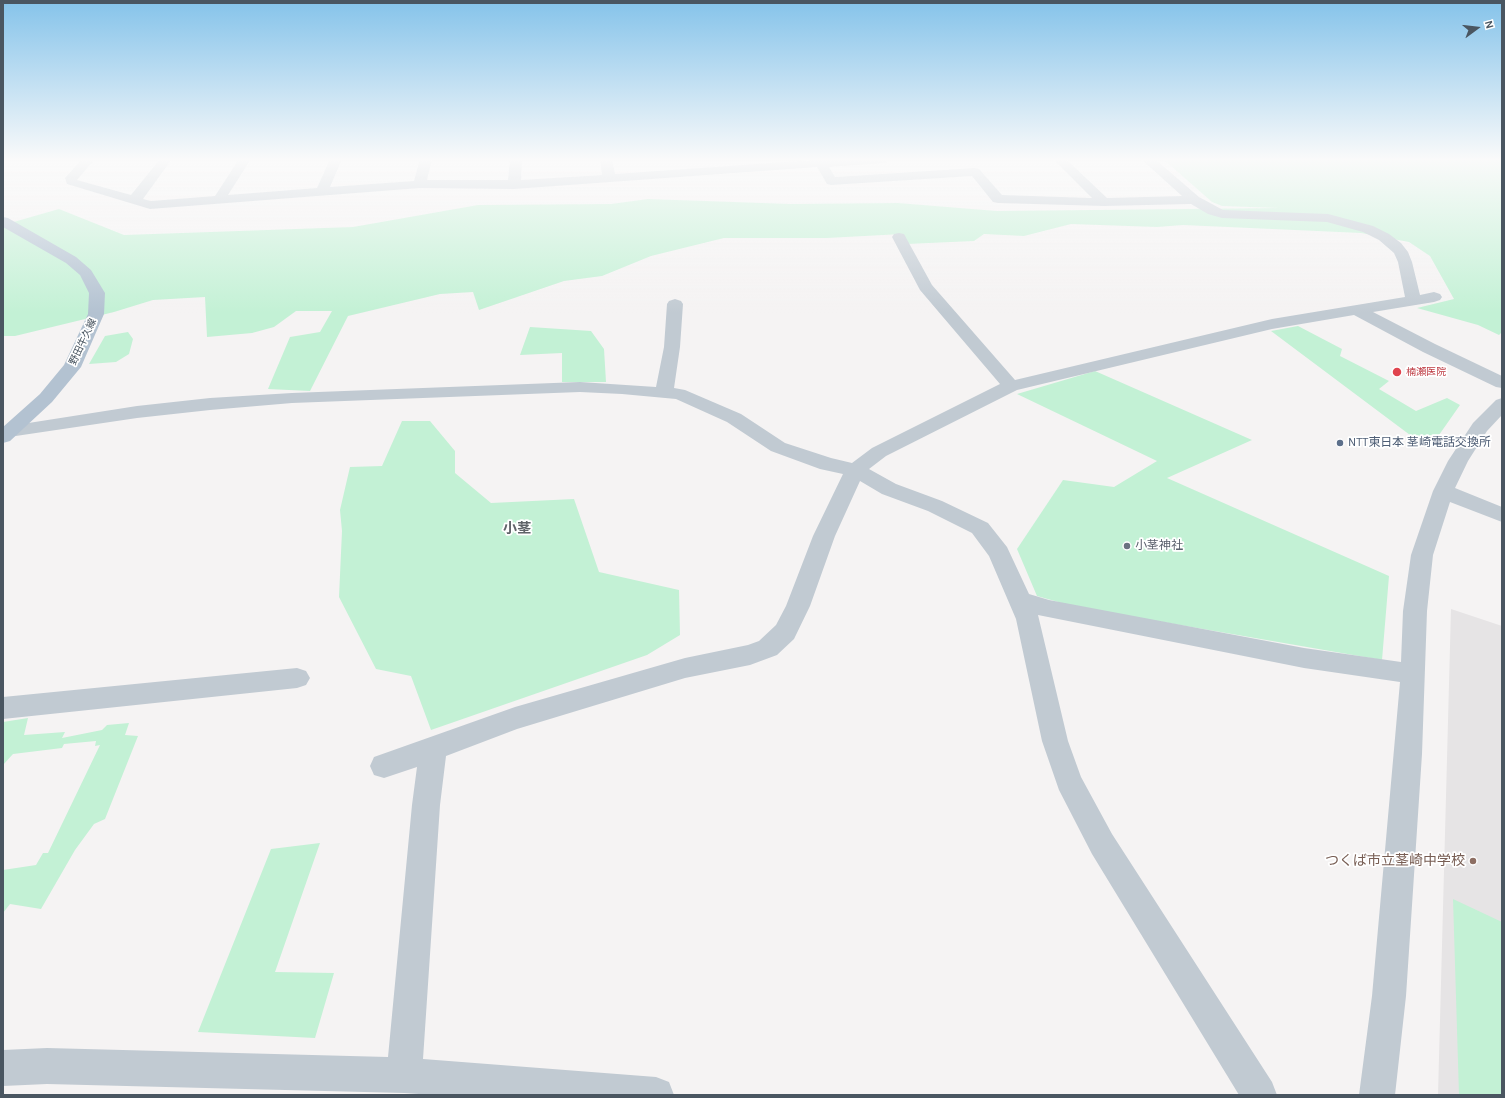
<!DOCTYPE html>
<html>
<head>
<meta charset="utf-8">
<style>
  body { margin:0 }
  #map { position:relative; width:1505px; height:1098px; overflow:hidden; background:#f5f3f3; font-family:Karla,sans-serif }
  canvas { display:block }
  .frame { position:absolute; inset:0; border:4px solid #4a5661; pointer-events:none }
  .north { position:absolute; left:1457px; top:8px; width:40px; height:40px; -webkit-text-stroke:3px #fff; paint-order:stroke; rotate:75deg; font-size:11px; font-weight:700; line-height:16px; text-align:center; color:#4a5661 }
  .north::after { content:''; display:block; margin:auto; width:14px; height:18px; background:#4a5661; clip-path:polygon(50% 0,100% 100%,50% 72%,0 100%) }
</style>
</head>
<body>
<div id="map">
<canvas width="1505" height="1098"></canvas>
<div class="frame"></div>
<div class="north">N</div>
</div>
<script>
const context = document.querySelector('canvas').getContext('2d');
context.lineJoin = 'round';
function fillPath(path, color) { context.fillStyle = color; context.fill(path, 'evenodd'); }
const poly = rows => new Path2D(rows.map(r => 'M' + r).join(''));
function trace(path, color, width, dash) { context.strokeStyle = color; context.lineWidth = width; context.lineCap = dash ? 'butt' : 'round'; context.setLineDash(dash || []); context.stroke(path); }
function label(font, color, halo, rows, align = 'center') {
  context.font = font + ' Karla,"Noto Sans JP",sans-serif'; context.lineWidth = 3.5; context.setLineDash([]); context.textBaseline = 'middle'; context.strokeStyle = halo; context.fillStyle = color; for (const [text, x, y, turn = 0] of rows) {
    context.save(); context.translate(x, y); context.rotate((+turn || 0) * Math.PI / 180); context.textAlign = isNaN(turn) ? turn : align; if (halo) context.strokeText(text, 0, 0); context.fillText(text, 0, 0); context.restore();
  }
}
const education = poly([
  [1451,609,1502,626,1502,1095,1438,1095]
]);
const green = poly([
  [1163,159,1502,159,1502,332,1499,335,1478,325,1417,308,1454,299,1430,256,1409,242,1361,233,1183,225,1157,227,1071,224,1024,236,984,234,974,241,907,244,902,234,827,238,724,238,651,256,602,276,564,281,479,310,473,292,440,294,348,316,310,391,268,389,290,337,320,332,332,311,296,311,274,327,252,333,207,337,205,297,153,300,114,312,15,336,3,336,3,225,59,209,124,235,353,227,478,205,611,204,648,199,791,204,898,203,997,211,1279,208,1222,206,1212,202],
  [1298,326,1342,349,1340,356,1389,381,1379,389,1416,411,1447,398,1460,405,1432,445,1414,438,1271,331],
  [530,327,591,331,604,349,606,382,562,382,562,353,520,355],
  [128,332,133,339,129,354,116,362,89,364,105,336],
  [1095,371,1252,440,1167,478,1389,576,1382,660,1076,607,1037,596,1017,549,1063,480,1114,487,1157,461,1017,394],
  [402,421,430,421,455,451,455,473,491,503,574,499,599,572,679,590,680,635,647,655,431,730,411,676,376,669,339,597,342,531,340,510,350,467,382,466],
  [28,718,24,735,65,732,62,738,102,730,107,725,129,723,125,735,138,736,105,819,94,824,75,850,41,909,10,904,3,913,3,870,36,865,43,853,48,853,100,745,95,746,96,741,64,744,62,748,13,754,3,765,3,722],
  [320,843,275,972,334,973,315,1038,198,1032,271,849],
  [1453,899,1502,922,1502,1095,1459,1095]
]);
const minor = poly([
  [82,159,95,159,77,180,131,195,160,159,172,159,143,199,151,201,215,196,239,159,251,159,228,195,317,188,330,159,342,159,330,187,414,181,420,159,432,159,427,180,508,180,510,159,522,159,521,180,602,175,600,159,612,159,615,174,828,159,889,159,887,162,883,163,829,167,835,177,975,168,979,169,1002,195,1092,198,1053,159,1066,159,1107,198,1182,196,1141,159,1155,159,1199,197,1223,210,1328,214,1373,226,1389,234,1401,243,1408,252,1412,262,1420,295,1434,292,1440,294,1442,297,1440,300,1434,302,1373,312,1435,344,1502,376,1502,388,1496,387,1423,352,1354,315,1272,329,1017,390,886,456,869,469,896,484,942,501,988,523,1007,547,1029,594,1049,600,1304,648,1401,662,1403,611,1411,555,1433,491,1448,461,1473,423,1496,400,1502,398,1502,415,1487,431,1468,461,1455,488,1502,507,1502,522,1450,502,1433,555,1427,611,1422,754,1406,996,1395,1095,1359,1095,1372,996,1400,682,1304,668,1038,615,1068,741,1081,777,1112,834,1272,1082,1277,1095,1239,1095,1092,854,1059,790,1042,741,1016,619,989,556,972,533,928,511,882,494,860,481,835,536,810,606,794,639,777,655,750,665,685,678,517,729,446,756,440,805,423,1059,656,1077,669,1082,674,1095,433,1095,404,1093,47,1084,3,1086,3,1050,47,1048,388,1057,412,805,417,767,384,778,374,775,370,766,374,757,515,707,685,658,748,645,759,641,776,625,786,606,813,536,843,474,820,469,771,451,727,422,676,399,622,394,580,392,292,403,210,410,137,418,9,437,3,435,3,427,137,406,210,398,292,393,580,382,656,387,664,347,667,304,669,301,675,299,681,301,683,304,680,347,674,388,685,390,741,414,785,443,831,458,852,463,872,448,1000,384,920,290,892,237,894,234,899,233,904,234,932,285,1015,380,1272,319,1405,297,1398,262,1394,253,1379,240,1363,232,1327,222,1222,218,1208,214,1191,204,1104,206,998,203,993,202,972,176,831,185,827,184,817,167,514,189,420,188,150,209,67,184,65,178,82,159],
  [297,668,306,671,310,678,306,685,297,688,3,719,3,697,297,668]
]);
const major = poly([
  [3,217,8,218,76,257,91,270,105,293,104,314,81,367,52,402,10,441,3,443,3,427,40,394,64,365,88,314,89,293,80,275,66,263,3,227,3,217]
]);
const markers = [
  [1397,372,5,"#e0444e"],
  [1340,443,4,"#5c6f8a"],
  [1127,546,4,"#6b7280"],
  [1473,861,4,"#8d6e63"]
];
const farStreetnames = [
  ["野田牛久線",83,342,-65]
];
const farHealthnames = [
  ["楠瀬医院",1406,372]
];
const serviceNames = [
  ["NTT東日本 茎崎電話交換所",1348,443]
];
const worshipNames = [
  ["小茎神社",1135,546]
];
const quarterNames = [
  ["小茎",517,529]
];
const nearEducationnames = [
  ["つくば市立茎崎中学校",1465,861]
];
fillPath(education, '#e6e4e5');
fillPath(green, '#c3f1d5');
fillPath(minor, '#c1cad2');
fillPath(major, '#b3c2d1');
const sky = context.createLinearGradient(0, 0, 0, 313);
sky.addColorStop(0, '#85c3ea');
sky.addColorStop(0.51, '#fafafa');
sky.addColorStop(1, '#fafafa00');
context.fillStyle = sky;
context.fillRect(0, 0, 1505, 313);
for (const [x, y, r, color] of markers) { const dot = new Path2D(); dot.arc(x, y, r, 0, 2 * Math.PI); context.fillStyle = color; context.fill(dot); trace(dot, '#fff', 1.5); }
label('10px', '#4a5661', '#fff', farStreetnames);
label('10px', '#be3a42', '#fff', farHealthnames, 'left');
label('12px', '#4e5e75', '#fff', serviceNames, 'left');
label('12px', '#5b616d', '#fff', worshipNames, 'left');
label('bold 14px', '#5f6368', '#fff', quarterNames);
label('14px', '#785e54', '#fff', nearEducationnames, 'right');
</script>
</body>
</html>
